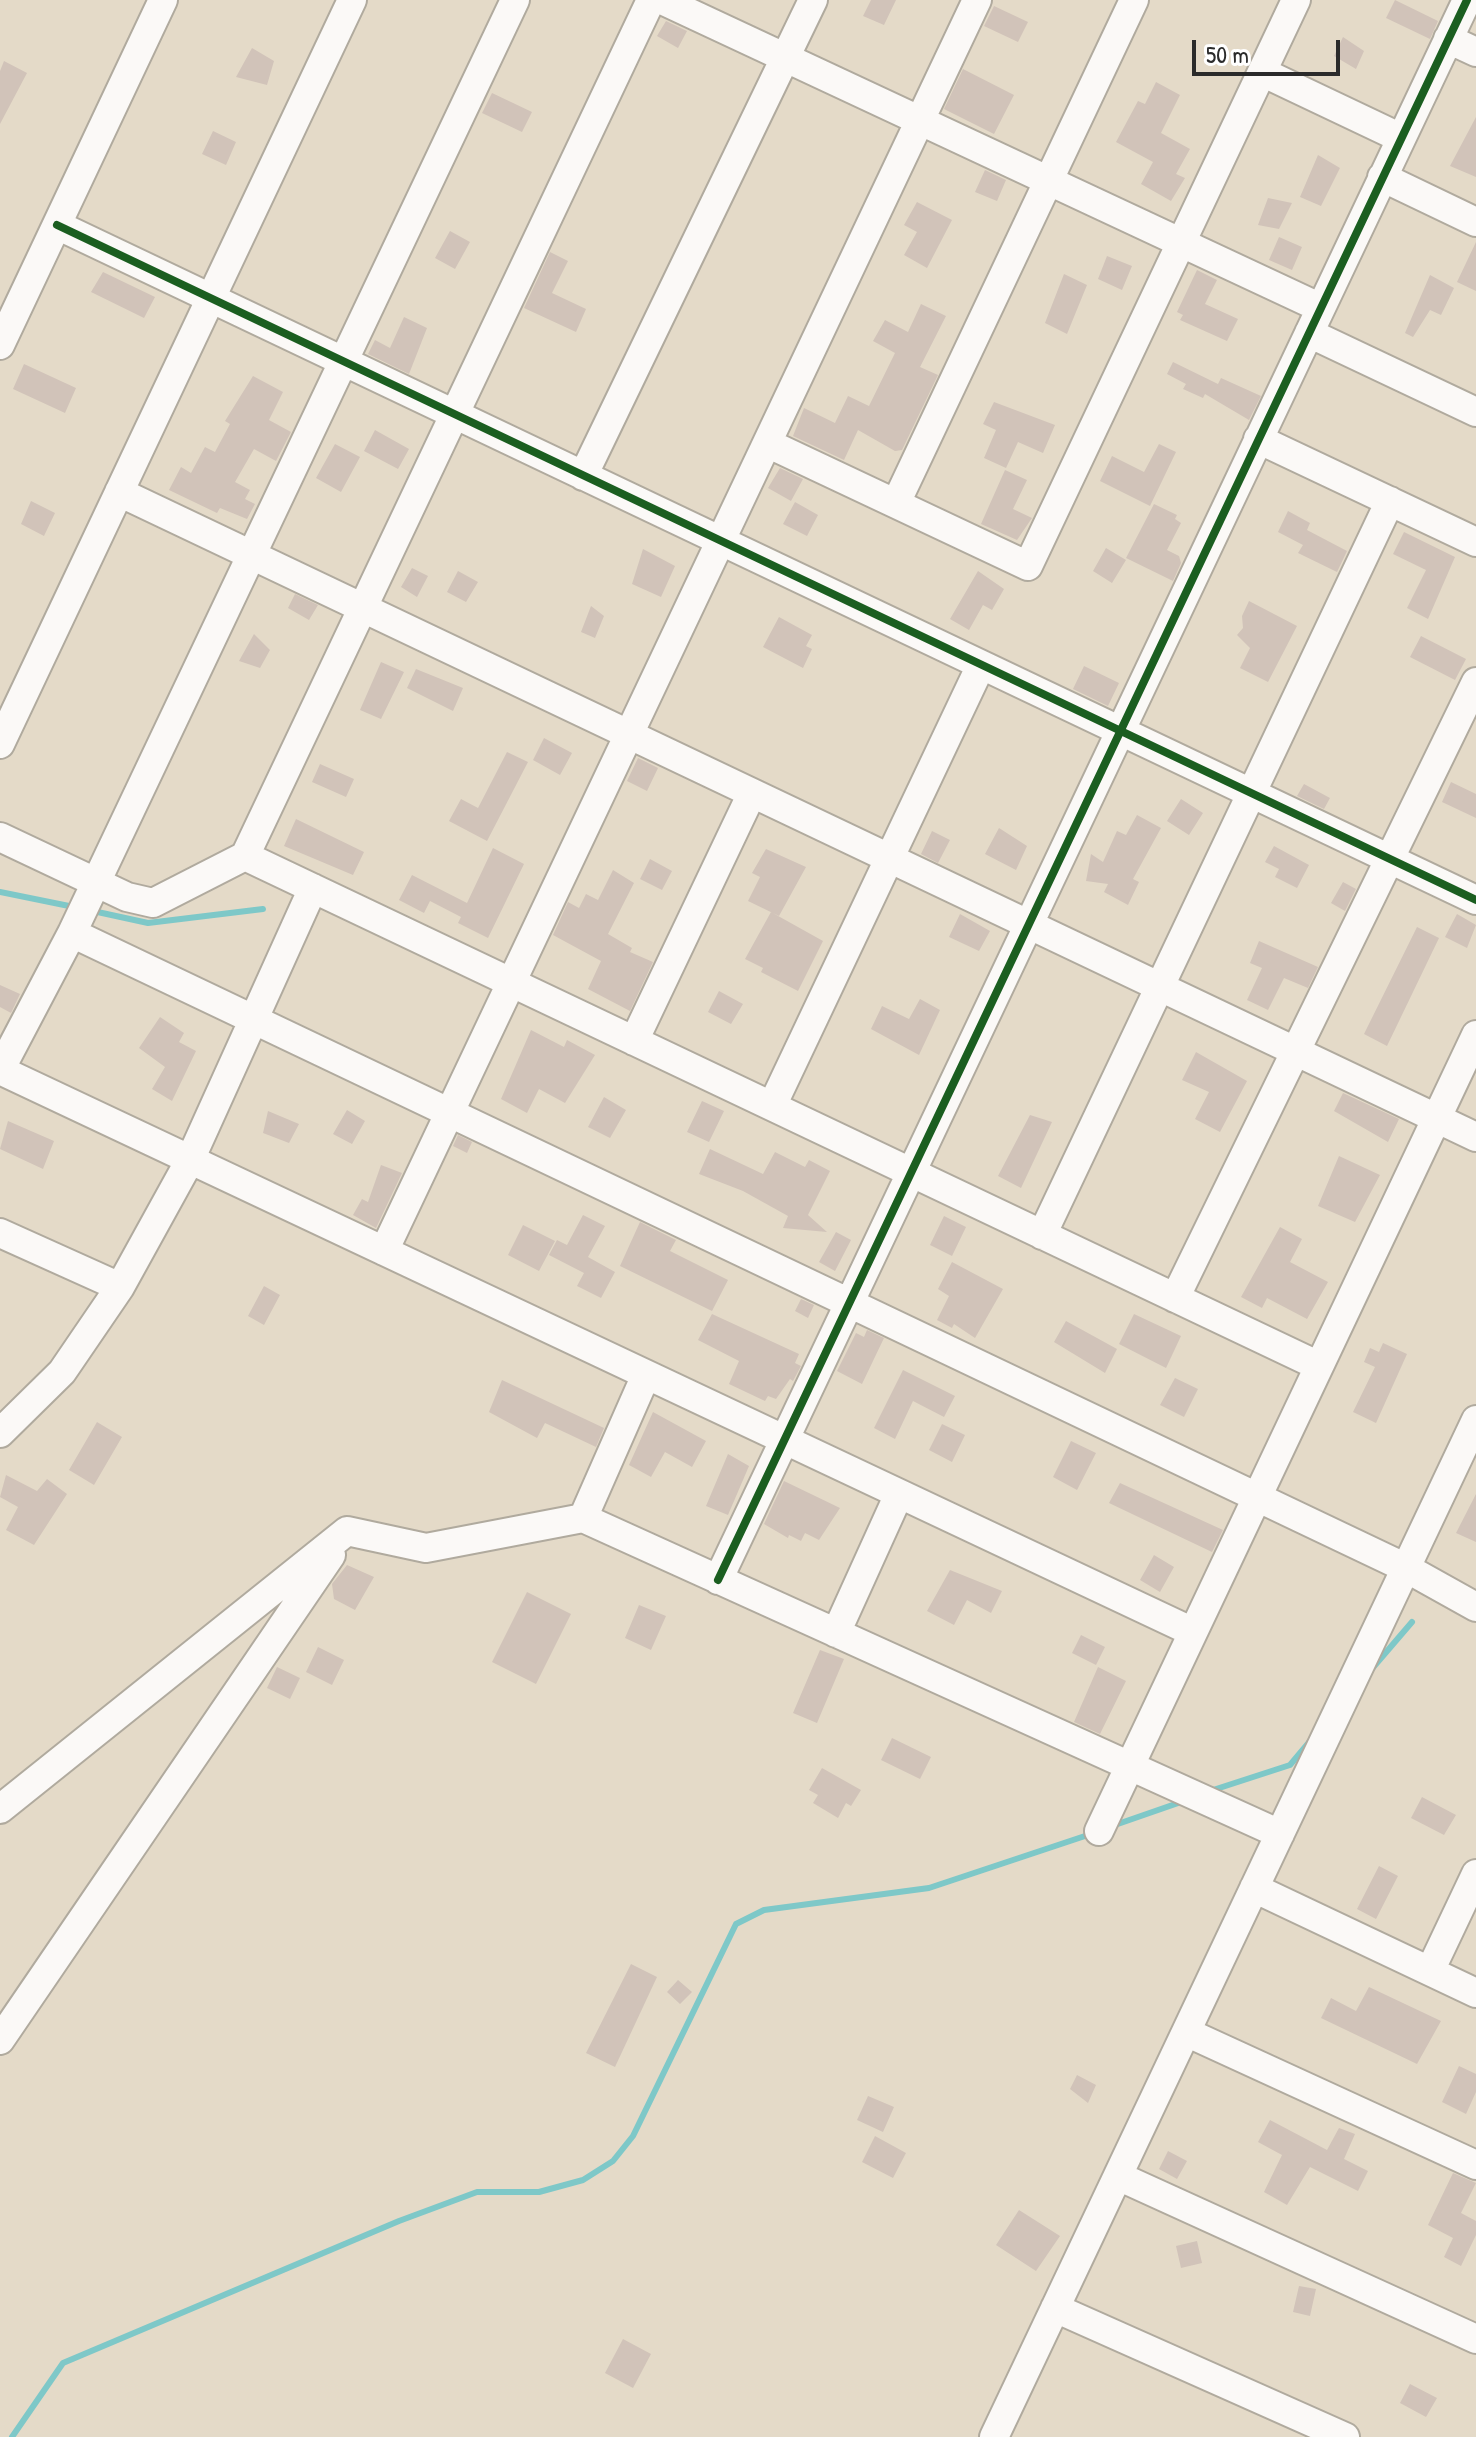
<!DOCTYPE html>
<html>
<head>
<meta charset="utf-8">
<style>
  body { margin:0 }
  #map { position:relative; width:1476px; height:2437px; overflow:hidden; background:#e4dac8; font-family:"Patrick Hand",sans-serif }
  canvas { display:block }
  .scale { position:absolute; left:1192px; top:40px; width:148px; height:36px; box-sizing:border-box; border:4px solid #2b2b2b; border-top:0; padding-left:10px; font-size:24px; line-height:28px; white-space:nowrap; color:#2b2b2b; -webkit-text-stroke:6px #fff; paint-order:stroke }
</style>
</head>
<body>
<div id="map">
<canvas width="1476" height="2437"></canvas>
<div class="scale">50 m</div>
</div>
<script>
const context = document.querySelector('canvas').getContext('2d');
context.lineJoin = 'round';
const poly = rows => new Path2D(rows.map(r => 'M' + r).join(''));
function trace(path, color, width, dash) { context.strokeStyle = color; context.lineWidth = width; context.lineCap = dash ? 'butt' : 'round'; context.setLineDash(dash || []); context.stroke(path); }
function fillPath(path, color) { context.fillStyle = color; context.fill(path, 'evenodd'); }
const stream = poly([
  [0,892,74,907],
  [93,911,148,923,263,909],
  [1370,1671,1412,1622],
  [1210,1791,1290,1765,1311,1740],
  [1112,1826,1184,1801],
  [12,2437,63,2363,399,2221,477,2192,539,2192,583,2180,613,2161,633,2136,736,1924,764,1910,929,1888,1094,1833]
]);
const building = poly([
  [871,0,896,0,884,25,863,16],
  [1395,0,1438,21,1430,39,1386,18],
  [994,6,1028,22,1018,42,984,26],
  [666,21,687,31,678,48,657,36],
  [1343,37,1364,51,1356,69,1334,56],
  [252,48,274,61,267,85,236,77],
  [4,61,27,73,0,124,0,71],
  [963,69,1014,95,994,134,944,109],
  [1156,82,1180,95,1161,133,1190,149,1176,174,1185,178,1171,201,1141,184,1153,162,1116,142,1138,101,1145,104],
  [492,93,532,112,522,132,482,113],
  [1476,117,1476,177,1450,166],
  [213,131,236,142,226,165,202,154],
  [1318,155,1340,168,1321,206,1300,197],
  [985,170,1006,180,997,201,975,192],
  [1268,198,1292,203,1279,229,1258,225],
  [917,202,952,220,927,268,904,255,917,232,904,225],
  [450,231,470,242,455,269,435,258],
  [1279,237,1302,247,1292,270,1269,260],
  [1476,242,1476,291,1457,282],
  [550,252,568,261,552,293,586,309,576,332,524,308],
  [1107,256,1132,266,1122,290,1098,279],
  [1197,270,1217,280,1205,304,1238,319,1227,341,1180,320,1183,315,1177,312],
  [103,272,155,297,144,318,91,292],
  [1064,274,1087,285,1067,334,1045,323],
  [1430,275,1454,288,1441,315,1430,310,1413,337,1405,333],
  [921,304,946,316,920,367,938,375,902,450,895,451,858,430,844,460,793,436,804,408,835,423,848,396,869,406,895,353,873,341,885,320,908,332],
  [404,317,427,328,409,374,368,354,375,340,390,348],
  [1173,362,1218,384,1221,378,1261,396,1249,420,1205,394,1203,398,1183,389,1186,384,1167,374],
  [24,364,76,388,65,413,13,389],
  [253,376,283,392,269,420,291,432,276,461,254,449,235,482,250,490,245,499,255,504,247,519,220,508,217,513,169,490,181,467,191,473,205,447,215,452,230,424,225,421],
  [994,402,1055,425,1043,453,1018,442,1006,468,984,458,996,430,983,424],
  [375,430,409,449,398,469,364,451],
  [335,444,360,457,341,492,316,478],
  [1159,444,1176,452,1150,506,1100,481,1112,456,1144,472],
  [780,468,803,479,791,501,768,488],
  [1005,470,1027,480,1013,509,1032,518,1017,540,981,524],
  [31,501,55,513,44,536,21,524],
  [795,502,818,515,807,536,783,524],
  [1154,504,1177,515,1175,519,1181,523,1167,550,1179,556,1181,563,1173,581,1126,558],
  [1288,511,1310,523,1307,530,1347,551,1337,572,1298,553,1303,545,1278,532],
  [1404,532,1455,557,1428,619,1407,608,1426,570,1393,554],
  [1106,548,1126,560,1112,583,1093,571],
  [643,549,675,566,661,597,632,584],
  [412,568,428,576,417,597,401,587],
  [458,571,478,582,466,602,447,592],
  [978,571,1004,589,992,610,983,605,969,630,950,619],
  [295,594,318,605,309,620,288,608],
  [1249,601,1297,626,1268,682,1240,668,1250,648,1237,635,1243,628,1242,616],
  [591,606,604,616,595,638,581,632],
  [779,617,812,635,806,646,812,649,803,668,763,647],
  [254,634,270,650,260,668,239,661],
  [1421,636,1466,659,1455,680,1410,657],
  [381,662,404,672,381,719,360,710],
  [1084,666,1119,683,1108,706,1073,689],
  [416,669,463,688,453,711,407,688],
  [544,738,572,753,560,775,533,760],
  [507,752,528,762,487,841,449,821,461,799,478,808],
  [638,758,658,768,647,791,627,781],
  [320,764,354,779,346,797,312,782],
  [1451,782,1476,794,1476,818,1442,802],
  [1304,784,1330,798,1324,809,1297,796],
  [1181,799,1203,813,1189,835,1167,821],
  [1137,815,1161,828,1133,879,1139,882,1128,905,1104,892,1108,884,1086,881,1091,854,1103,862,1117,831,1126,835],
  [296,819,364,852,353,875,284,846],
  [999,828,1027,846,1016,870,985,854],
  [932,831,950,840,938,863,921,854],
  [1274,846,1309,865,1297,888,1275,877,1279,869,1265,862],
  [493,848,524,864,488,938,458,923,461,917,430,901,424,913,399,900,412,875,467,903],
  [766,849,806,867,779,916,748,901,760,877,752,873],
  [650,859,672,871,662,890,640,879],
  [613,870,634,883,608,934,632,948,630,952,653,962,630,1011,588,989,601,961,553,935,568,902,579,908,586,894,598,900],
  [1343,882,1356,889,1345,911,1331,903],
  [771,912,823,941,798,991,761,972,763,968,745,959],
  [960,914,990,931,979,951,949,937],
  [1457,914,1476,925,1467,948,1445,937],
  [1417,927,1439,938,1387,1046,1364,1034],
  [1259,941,1318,967,1308,988,1284,978,1268,1010,1247,1000,1262,968,1250,963],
  [0,985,20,994,11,1013,0,1007],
  [719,991,743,1004,731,1024,708,1012],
  [920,999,940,1010,919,1055,871,1029,882,1006,909,1019],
  [160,1017,184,1033,179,1042,196,1051,172,1101,152,1089,165,1067,139,1048],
  [531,1030,564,1047,567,1040,595,1055,565,1103,539,1089,527,1113,501,1099],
  [1196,1052,1247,1081,1220,1132,1195,1119,1209,1092,1182,1080],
  [1343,1093,1399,1119,1388,1142,1334,1111],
  [604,1097,626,1110,610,1138,588,1127],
  [702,1101,724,1111,709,1142,687,1132],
  [347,1110,365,1121,352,1144,333,1134],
  [268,1111,299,1124,289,1143,263,1133],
  [1030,1115,1052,1122,1021,1188,998,1176],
  [8,1121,54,1141,43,1169,0,1149],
  [458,1135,472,1142,467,1153,453,1146],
  [710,1149,763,1174,775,1152,805,1167,809,1160,830,1171,808,1215,827,1232,783,1228,788,1216,743,1191,699,1174],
  [1339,1156,1380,1175,1355,1222,1318,1206],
  [381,1165,402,1173,376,1228,353,1215,362,1199,368,1202],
  [583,1215,605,1226,588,1257,615,1272,601,1298,577,1286,584,1273,549,1255,557,1240,567,1245],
  [944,1216,966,1227,952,1256,930,1245],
  [640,1222,676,1240,670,1251,728,1280,712,1311,620,1266],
  [523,1225,555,1241,539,1271,508,1255],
  [1280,1227,1302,1239,1290,1262,1328,1282,1307,1319,1267,1298,1262,1308,1241,1297],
  [836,1232,851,1240,835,1271,819,1262],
  [952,1262,1003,1289,975,1338,954,1324,952,1328,937,1320,949,1296,938,1289],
  [264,1286,280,1295,264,1325,248,1316],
  [801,1299,814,1305,808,1318,795,1311],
  [712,1314,799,1354,795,1363,801,1366,793,1381,790,1379,776,1399,768,1396,765,1401,729,1384,739,1361,698,1340],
  [1134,1314,1181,1336,1166,1368,1119,1344],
  [1066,1321,1117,1349,1105,1373,1054,1342],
  [867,1330,884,1338,862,1384,837,1371,856,1333,864,1337],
  [1383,1343,1407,1354,1376,1423,1353,1412,1375,1367,1364,1362,1370,1348,1379,1352],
  [903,1370,955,1396,944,1417,913,1401,895,1439,874,1428],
  [1175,1378,1198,1389,1184,1417,1160,1405],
  [502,1380,604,1428,596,1447,545,1423,537,1438,489,1412],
  [653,1412,706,1441,692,1467,665,1452,651,1477,629,1465],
  [97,1422,122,1437,94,1485,69,1470],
  [942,1424,965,1435,952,1462,929,1450],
  [1071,1441,1096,1453,1077,1490,1053,1477],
  [728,1454,749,1466,728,1515,706,1506],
  [6,1475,37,1491,47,1479,67,1494,34,1545,6,1530,18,1507,0,1497],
  [784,1481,840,1508,819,1540,805,1533,801,1541,789,1535,788,1538,764,1524],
  [1120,1483,1223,1530,1212,1552,1109,1503],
  [1476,1494,1476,1542,1456,1533],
  [1154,1555,1174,1567,1160,1592,1140,1580],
  [347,1565,374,1577,355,1610,334,1599,332,1584],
  [950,1570,1002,1591,991,1613,967,1600,954,1625,927,1611],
  [527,1592,571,1614,536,1684,492,1662],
  [639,1605,666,1616,651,1650,625,1638],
  [1081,1635,1105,1647,1096,1665,1072,1653],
  [318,1647,344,1660,332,1685,306,1672],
  [820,1650,844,1659,817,1723,793,1713],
  [277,1667,300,1678,290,1699,267,1688],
  [1098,1667,1126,1681,1100,1734,1074,1722],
  [892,1738,931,1757,920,1779,881,1760],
  [822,1768,861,1790,851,1806,846,1803,838,1818,813,1803,818,1795,809,1790],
  [1422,1797,1456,1815,1444,1835,1411,1818],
  [1379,1866,1398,1876,1376,1919,1357,1909],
  [631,1964,657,1977,615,2067,586,2053],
  [678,1980,692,1992,680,2004,667,1992],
  [1369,1987,1441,2021,1417,2064,1321,2018,1331,1998,1356,2011],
  [1459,2066,1476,2074,1476,2092,1466,2114,1442,2102],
  [1077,2075,1096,2085,1088,2103,1070,2089],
  [868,2096,894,2107,883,2132,857,2120],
  [1270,2120,1327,2150,1339,2128,1355,2134,1344,2159,1368,2171,1358,2191,1310,2167,1287,2205,1264,2192,1282,2155,1258,2142],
  [875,2136,906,2153,893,2178,862,2162],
  [1168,2151,1187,2161,1177,2179,1159,2169],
  [1453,2173,1476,2183,1461,2213,1476,2221,1476,2235,1461,2266,1444,2257,1453,2238,1428,2225],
  [1019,2210,1060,2236,1036,2271,996,2245],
  [1197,2241,1202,2263,1181,2268,1176,2246],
  [1299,2286,1316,2289,1310,2316,1293,2312],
  [623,2339,651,2354,633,2388,605,2373],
  [1410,2384,1437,2398,1426,2417,1400,2403]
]);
const minor = poly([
  [662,0,1321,308],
  [1448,39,1476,52],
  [1262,72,1401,138],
  [1382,177,1476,222],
  [57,225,1476,900],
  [1309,333,1476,412],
  [0,345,163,0],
  [1258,439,1476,542],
  [767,443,1028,566,1296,0],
  [583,476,813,0],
  [119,492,1476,1137],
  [896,503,1134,0],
  [0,744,352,0],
  [0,837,127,897,153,903,245,856,651,0],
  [245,856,1319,1366],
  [72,933,1406,1568,1476,1607],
  [634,1041,752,793],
  [0,1070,1193,1632],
  [0,1070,72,933,515,0],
  [772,1106,981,665],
  [0,1233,120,1287],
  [1042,1235,1390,501],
  [384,1251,977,0],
  [1175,1298,1476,682],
  [0,1433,62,1372,120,1287,190,1160,313,888],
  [583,1518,646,1375],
  [718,1580,1467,0],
  [836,1633,899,1494],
  [0,1809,347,1531,426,1548,583,1518,1280,1834],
  [1099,1831,1476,1035],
  [1254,1888,1476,1993],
  [1430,1971,1476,1874],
  [1186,2032,1476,2165],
  [0,2040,331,1555],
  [1118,2176,1476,2339],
  [1055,2308,1345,2437],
  [994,2437,1476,1420]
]);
const cycleway = poly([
  [57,225,1476,900],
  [718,1580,1467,0]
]);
trace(stream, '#7ec8c8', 6);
fillPath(building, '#d1c3b9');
trace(minor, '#b0aa9e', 32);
trace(minor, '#fbf9f7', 28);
trace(cycleway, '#1b5e20', 8);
</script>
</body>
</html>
